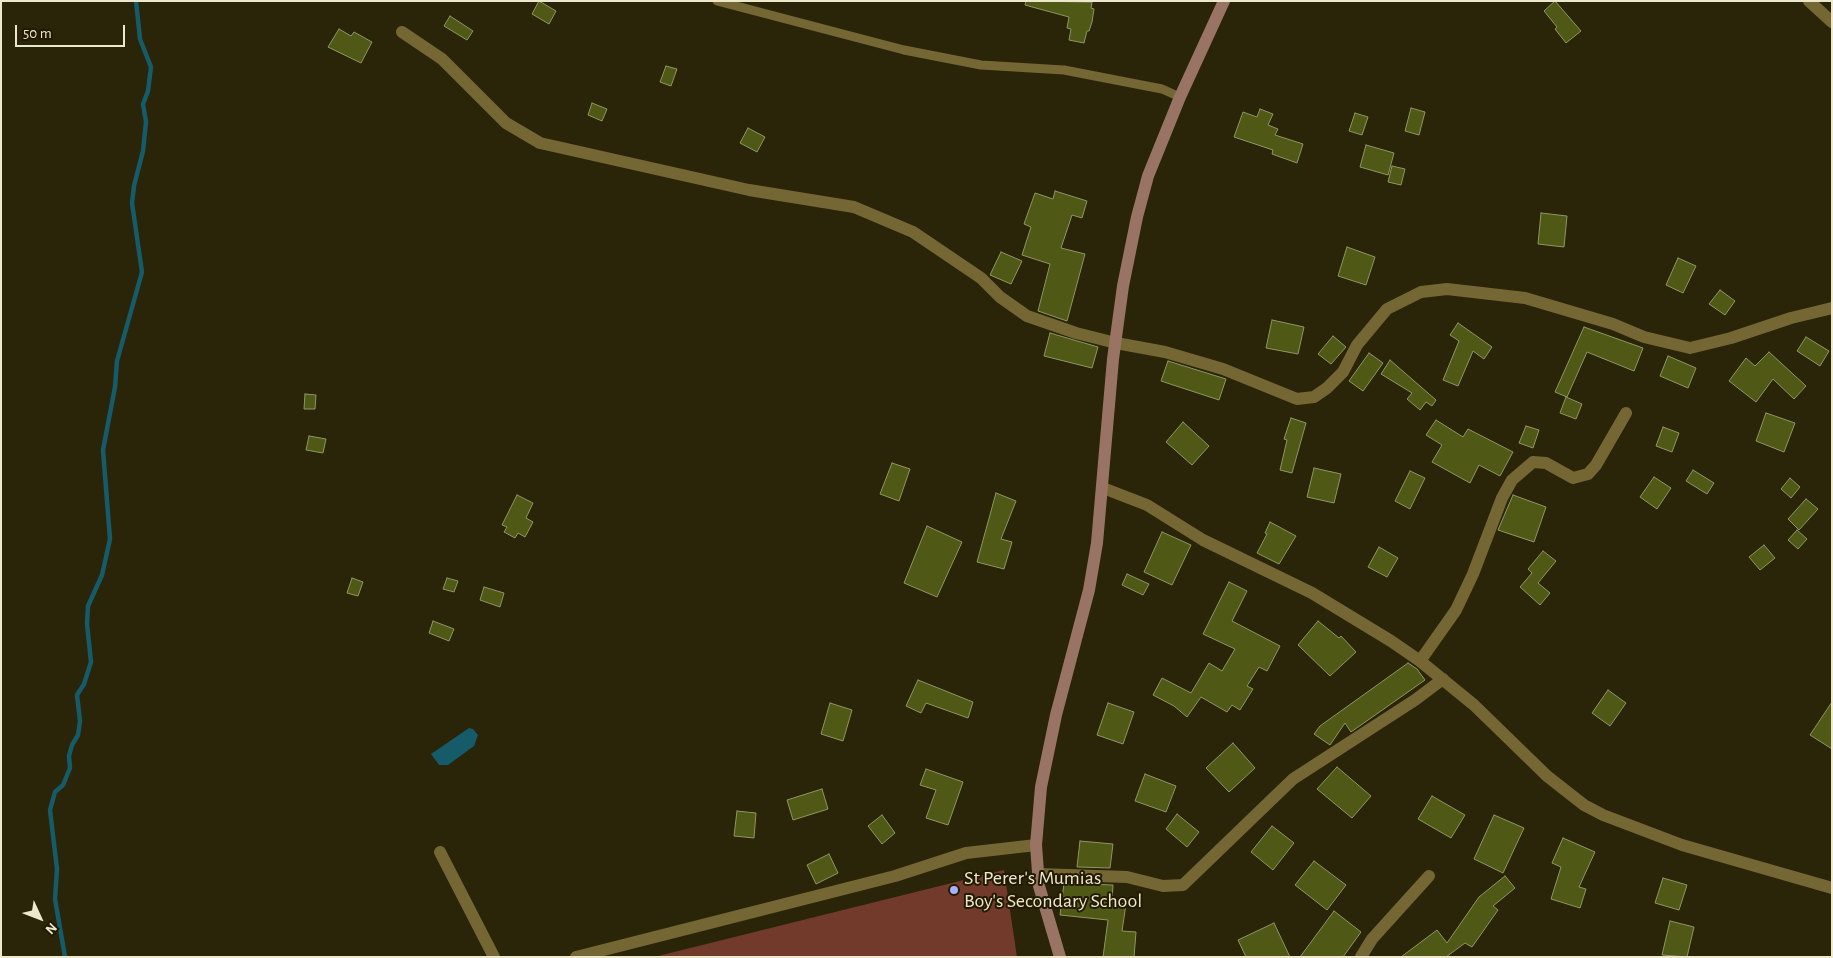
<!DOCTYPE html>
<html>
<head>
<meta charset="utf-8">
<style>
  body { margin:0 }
  #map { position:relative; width:1833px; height:958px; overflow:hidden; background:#2a2408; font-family:"Alegreya Sans",sans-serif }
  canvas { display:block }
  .frame { position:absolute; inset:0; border:2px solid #ede7cc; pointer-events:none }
  .north { position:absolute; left:15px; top:893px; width:50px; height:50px; -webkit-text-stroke:4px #211a01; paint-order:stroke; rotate:133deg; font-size:14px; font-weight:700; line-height:20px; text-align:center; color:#ede7cc }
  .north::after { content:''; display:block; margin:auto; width:18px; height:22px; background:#ede7cc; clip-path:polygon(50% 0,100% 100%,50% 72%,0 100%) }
  .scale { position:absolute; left:15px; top:25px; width:110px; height:22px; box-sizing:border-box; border:2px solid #ede7cc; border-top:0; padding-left:6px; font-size:15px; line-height:18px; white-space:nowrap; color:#ede7cc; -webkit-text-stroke:4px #211a01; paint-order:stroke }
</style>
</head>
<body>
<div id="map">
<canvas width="1833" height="958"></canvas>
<div class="frame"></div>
<div class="north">N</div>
<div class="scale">50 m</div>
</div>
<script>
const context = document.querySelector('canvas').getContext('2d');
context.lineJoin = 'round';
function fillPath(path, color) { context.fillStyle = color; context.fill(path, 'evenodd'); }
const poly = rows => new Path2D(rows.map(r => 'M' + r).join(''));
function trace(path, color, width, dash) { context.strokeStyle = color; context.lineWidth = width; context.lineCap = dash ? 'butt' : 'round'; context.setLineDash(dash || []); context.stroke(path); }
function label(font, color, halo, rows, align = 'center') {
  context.font = font + ' "Alegreya Sans",sans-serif'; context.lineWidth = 4; context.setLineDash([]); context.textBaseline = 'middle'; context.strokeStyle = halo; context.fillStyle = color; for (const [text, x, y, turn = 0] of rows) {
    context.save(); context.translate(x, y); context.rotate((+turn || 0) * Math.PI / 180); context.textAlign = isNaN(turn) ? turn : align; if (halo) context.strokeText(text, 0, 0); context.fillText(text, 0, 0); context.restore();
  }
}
const green = poly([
  [1004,870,1017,957,654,957]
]);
const water = poly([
  [469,728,473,729,478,735,474,746,448,765,439,765,431,754]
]);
const stream = poly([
  [65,957,55,899,57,869,50,810,55,792,63,785,70,768,69,756,72,745,78,735,80,721,77,695,84,684,91,662,87,624,88,606,102,575,110,539,103,450,115,387,117,361,142,272,132,203,134,186,143,151,146,122,143,104,148,91,151,67,140,39,136,1]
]);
const building = poly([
  [539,1,556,11,549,24,532,14,539,1],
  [1026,1,1092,2,1091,8,1094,9,1092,22,1089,31,1087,31,1084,43,1069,40,1071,29,1067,28,1069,17,1025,5,1026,1],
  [1555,1,1581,31,1566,43,1555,29,1557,27,1544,11,1555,1],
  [450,16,473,31,467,40,444,26,450,16],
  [339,29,351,36,354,32,372,42,361,63,328,47,339,29],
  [666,66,677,69,671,86,660,82,666,66],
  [592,103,607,109,602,121,588,115,592,103],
  [1411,108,1425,112,1419,135,1405,131,1411,108],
  [1260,109,1273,114,1268,125,1278,129,1275,135,1303,144,1297,163,1272,154,1273,150,1234,137,1243,112,1257,117,1260,109],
  [1355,113,1368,117,1362,135,1349,131,1355,113],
  [748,128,765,137,757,152,740,143,748,128],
  [1366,145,1394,153,1388,175,1360,167,1366,145],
  [1392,166,1405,169,1401,185,1388,182,1392,166],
  [1055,191,1087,201,1082,218,1072,215,1061,248,1085,254,1067,321,1038,311,1050,264,1022,255,1031,227,1024,224,1035,193,1053,199,1055,191],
  [1541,213,1567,216,1564,247,1538,244,1541,213],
  [1347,247,1375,257,1366,285,1338,276,1347,247],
  [1001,252,1022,261,1011,284,990,275,1001,252],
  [1678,258,1696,266,1683,293,1666,285,1678,258],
  [1720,290,1735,301,1725,315,1709,304,1720,290],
  [1272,320,1304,327,1298,354,1266,348,1272,320],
  [1458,323,1492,347,1484,359,1473,351,1458,386,1443,380,1459,341,1450,335,1458,323],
  [1584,327,1643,348,1634,371,1587,352,1567,397,1555,392,1584,327],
  [1050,333,1098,347,1092,368,1044,356,1050,333],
  [1333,336,1346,347,1331,364,1318,354,1333,336],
  [1806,337,1829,351,1820,366,1797,351,1806,337],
  [1769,352,1806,386,1794,399,1773,379,1756,402,1729,381,1746,358,1755,366,1769,352],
  [1369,353,1383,363,1363,391,1349,381,1369,353],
  [1668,356,1696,368,1688,388,1660,376,1668,356],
  [1390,360,1436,400,1432,406,1426,402,1420,410,1407,399,1412,393,1381,374,1390,360],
  [1168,361,1226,379,1219,400,1161,381,1168,361],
  [305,394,316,395,315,409,304,409,305,394],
  [1566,397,1582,404,1576,419,1560,413,1566,397],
  [1766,413,1795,423,1784,452,1756,441,1766,413],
  [1291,418,1306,423,1292,473,1280,470,1287,440,1284,439,1291,418],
  [1436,420,1463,437,1468,429,1513,452,1500,476,1479,465,1470,483,1432,462,1442,445,1426,435,1436,420],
  [1183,422,1209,446,1192,465,1166,442,1183,422],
  [1526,426,1539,430,1533,448,1519,443,1526,426],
  [1663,427,1679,433,1672,452,1656,446,1663,427],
  [309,436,326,439,323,453,306,450,309,436],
  [892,463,910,469,899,501,880,494,892,463],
  [1314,468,1341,474,1334,503,1307,497,1314,468],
  [1693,470,1714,483,1707,494,1686,481,1693,470],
  [1410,471,1425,478,1410,509,1395,501,1410,471],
  [1654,477,1671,488,1657,509,1640,497,1654,477],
  [1790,478,1800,487,1791,498,1781,489,1790,478],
  [996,493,1016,501,1001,539,1012,542,1004,569,977,562,996,493],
  [517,495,533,503,526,518,533,522,525,537,518,533,515,538,504,532,507,527,502,525,517,495],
  [1513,495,1546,507,1534,542,1498,530,1513,495],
  [1806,499,1818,509,1799,530,1788,519,1806,499],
  [1270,522,1296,536,1279,564,1257,553,1267,534,1265,533,1270,522],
  [927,526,962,542,937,597,904,583,927,526],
  [1797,530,1807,539,1798,549,1788,540,1797,530],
  [1162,532,1191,545,1172,585,1144,572,1162,532],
  [1764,545,1775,558,1760,570,1749,557,1764,545],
  [1379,547,1398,558,1387,577,1368,567,1379,547],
  [1543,551,1556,561,1538,583,1550,593,1540,605,1520,587,1532,573,1528,569,1543,551],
  [1127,574,1149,584,1143,595,1122,585,1127,574],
  [352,578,363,582,358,596,347,593,352,578],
  [447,578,458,581,454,592,443,589,447,578],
  [1229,582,1247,591,1232,621,1280,646,1267,671,1259,667,1247,686,1253,689,1240,710,1232,705,1227,712,1201,697,1187,717,1174,706,1153,695,1162,678,1191,693,1209,663,1222,671,1235,649,1203,634,1229,582],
  [484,587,504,593,500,607,480,600,484,587],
  [433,621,454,629,449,641,429,633,433,621],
  [1318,621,1339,638,1341,636,1356,652,1330,676,1298,645,1318,621],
  [1408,663,1417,669,1425,680,1351,732,1345,723,1330,745,1314,734,1320,726,1408,663],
  [918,680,973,702,968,718,926,703,921,713,906,706,918,680],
  [1608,690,1626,703,1610,726,1592,713,1608,690],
  [1832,702,1832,749,1810,735,1832,702],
  [830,703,852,710,843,741,821,734,830,703],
  [1108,703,1134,712,1123,744,1097,735,1108,703],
  [1233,743,1255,768,1229,792,1206,768,1233,743],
  [1337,767,1371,796,1352,818,1317,789,1337,767],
  [926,769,963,782,948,825,926,818,936,790,920,785,926,769],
  [1145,774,1176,786,1166,812,1135,801,1145,774],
  [822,789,828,809,793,820,787,800,822,789],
  [1432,796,1465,815,1451,838,1418,819,1432,796],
  [737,811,756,813,754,838,734,836,737,811],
  [1177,814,1199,832,1187,847,1166,829,1177,814],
  [882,815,895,833,882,844,868,826,882,815],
  [1494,815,1524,828,1503,873,1474,859,1494,815],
  [1272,826,1294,843,1273,870,1251,852,1272,826],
  [1563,838,1595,852,1579,887,1586,889,1580,908,1551,899,1561,867,1552,863,1563,838],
  [1080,841,1113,844,1110,868,1077,867,1080,841],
  [829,854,838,873,816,884,807,865,829,854],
  [1314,861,1346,885,1327,910,1295,885,1314,861],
  [1505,876,1515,888,1493,906,1498,910,1472,947,1465,943,1446,957,1401,957,1437,930,1447,943,1479,897,1505,876],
  [1663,878,1687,885,1679,910,1655,903,1663,878],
  [1064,883,1113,885,1112,902,1126,904,1122,931,1136,932,1134,957,1103,957,1108,920,1060,915,1064,883],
  [1334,911,1361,932,1343,957,1300,957,1334,911],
  [1670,921,1694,927,1687,957,1662,955,1670,921],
  [1274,923,1290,957,1246,957,1238,940,1274,923]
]);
const lane = poly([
  [717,1,904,50,981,65,1064,70,1162,89,1180,97]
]);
const street = poly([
  [1809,1,1832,22],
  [402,32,442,59,506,123,540,143,749,190,854,207,913,232,981,278,1000,297,1027,316,1076,333,1116,343,1165,352,1223,369,1297,399,1314,397,1327,388,1343,372,1357,345,1387,309,1421,292,1447,289,1525,298,1613,324,1644,337,1690,348,1731,338,1791,318,1832,308],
  [1103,488,1147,505,1203,540,1312,593,1391,641,1420,661,1474,705,1547,776,1584,805,1603,815,1682,845,1832,888],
  [1420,661,1456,610,1473,574,1502,498,1512,480,1533,462,1546,463,1573,478,1588,474,1596,465,1626,413],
  [440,852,494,957],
  [1038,874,1127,877,1163,886,1183,885,1293,779,1415,700,1443,679],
  [576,957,895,876,966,853,1036,845],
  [1361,957,1372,939,1429,876]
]);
const secondary = poly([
  [1060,957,1039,886,1036,845,1041,787,1056,715,1089,590,1097,543,1113,359,1123,286,1137,217,1148,176,1180,97,1224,1]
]);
const markers = [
  [954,890,5,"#a5b1fc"]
];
const poiNames = [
  ["St Perer's Mumias",964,878],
  ["Boy's Secondary School",964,901]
];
fillPath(green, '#713a2b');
fillPath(water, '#155b6a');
trace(stream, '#155b6a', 4.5);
fillPath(building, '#505816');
trace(building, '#8e9763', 1);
trace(lane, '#746734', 9);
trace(street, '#746734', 12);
trace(secondary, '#997465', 12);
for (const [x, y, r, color] of markers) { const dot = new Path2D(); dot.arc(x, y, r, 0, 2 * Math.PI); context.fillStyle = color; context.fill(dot); trace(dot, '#211a01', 2); }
label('20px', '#ede7cc', '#211a01', poiNames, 'left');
</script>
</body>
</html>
